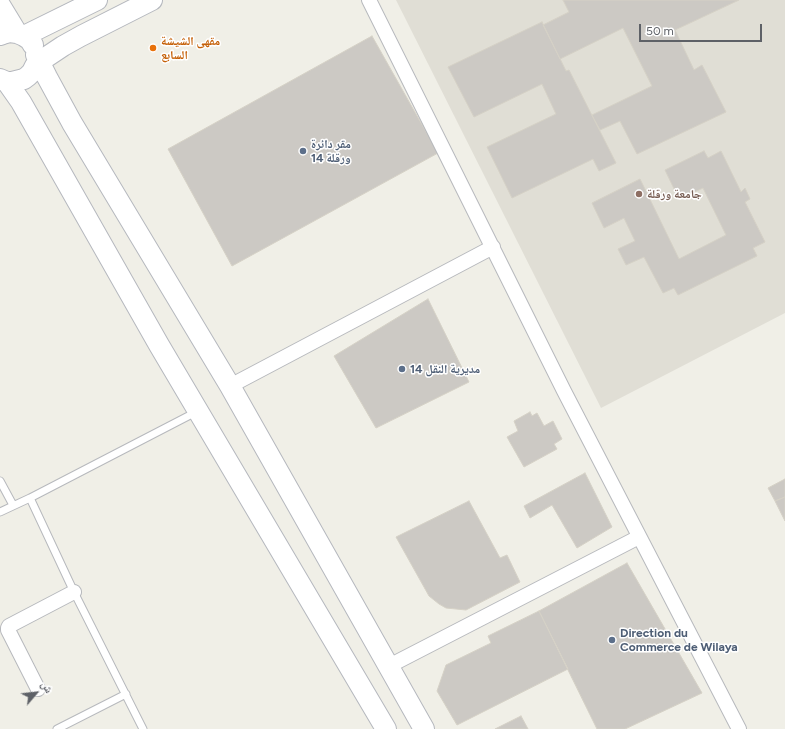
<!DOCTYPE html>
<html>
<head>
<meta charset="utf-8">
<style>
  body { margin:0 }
  #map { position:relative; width:785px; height:729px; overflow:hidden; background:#f0efe7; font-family:Figtree,"Noto Naskh Arabic",sans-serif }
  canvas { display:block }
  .north { position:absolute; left:16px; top:673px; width:40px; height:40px; -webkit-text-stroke:3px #fff; paint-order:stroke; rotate:62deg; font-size:11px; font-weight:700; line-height:16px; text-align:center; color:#5e6167 }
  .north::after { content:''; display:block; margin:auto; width:14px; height:18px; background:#5e6167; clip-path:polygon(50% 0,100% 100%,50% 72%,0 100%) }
  .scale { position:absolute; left:639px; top:24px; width:123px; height:18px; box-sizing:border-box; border:2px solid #5e6167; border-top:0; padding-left:5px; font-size:12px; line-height:14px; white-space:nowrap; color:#5e6167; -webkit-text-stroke:3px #fff; paint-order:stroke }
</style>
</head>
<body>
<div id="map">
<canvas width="785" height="729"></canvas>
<div class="north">ش</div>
<div class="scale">50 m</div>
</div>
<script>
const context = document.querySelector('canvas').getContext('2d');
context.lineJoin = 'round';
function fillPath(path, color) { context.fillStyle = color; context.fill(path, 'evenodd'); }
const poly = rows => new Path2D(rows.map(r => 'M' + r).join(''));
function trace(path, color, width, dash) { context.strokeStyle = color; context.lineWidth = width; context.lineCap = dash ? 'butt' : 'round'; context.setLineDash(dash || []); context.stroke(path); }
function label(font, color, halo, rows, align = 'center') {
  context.font = font + ' Figtree,"Noto Naskh Arabic",sans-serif'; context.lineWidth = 3; context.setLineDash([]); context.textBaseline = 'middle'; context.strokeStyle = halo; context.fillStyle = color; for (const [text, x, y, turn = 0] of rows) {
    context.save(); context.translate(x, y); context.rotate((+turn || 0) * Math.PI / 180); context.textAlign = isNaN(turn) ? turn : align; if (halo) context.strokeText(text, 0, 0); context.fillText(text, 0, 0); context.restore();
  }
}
const education = poly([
  [396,0,785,0,785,313,601,408]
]);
const building = poly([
  [563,0,739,0,675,30,694,70,702,65,726,112,637,154,620,121,600,130,592,115,652,86,623,28,560,59,543,25,569,12,563,0],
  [542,22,566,71,569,70,616,163,599,171,593,159,512,198,487,147,556,114,542,84,474,117,448,67,542,22],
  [372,36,438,153,232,266,168,149,372,36],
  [704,151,708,158,721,151,741,192,745,188,750,199,745,202,765,242,753,248,757,256,678,295,674,288,663,293,644,257,626,265,618,249,635,241,624,218,604,228,592,203,640,179,679,259,726,235,703,188,679,199,665,170,704,151],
  [428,299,469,382,376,428,334,356,428,299],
  [530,412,532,416,537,413,544,426,553,421,562,439,554,444,557,449,524,467,507,437,518,431,514,421,530,412],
  [585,473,612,527,577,548,552,505,530,518,524,506,585,473],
  [785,479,785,497,775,501,768,488,785,479],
  [785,497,785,521,775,501,785,497],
  [469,501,500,558,507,555,520,582,466,610,446,608,439,604,429,596,396,537,469,501],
  [627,563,702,693,625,729,597,729,539,611,627,563],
  [539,611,568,669,457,725,437,691,446,665,491,643,488,636,539,611],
  [521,716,528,729,495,729,521,716]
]);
const lane = poly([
  [0,481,13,505],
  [30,498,198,411],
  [0,512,30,498,74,592,143,729],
  [57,729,126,694]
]);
const street = poly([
  [369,0,564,391,739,729],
  [230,386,493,247],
  [389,666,639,537],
  [38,689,8,630,8,628,9,626,74,592]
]);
const secondary = poly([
  [0,5,17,33],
  [0,35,3,34,10,32,17,33,24,36,30,40,33,45],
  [24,36,97,0],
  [36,55,47,77,72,123,230,386,424,729],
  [0,79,7,82,12,82,24,79,28,76,32,72,35,66,39,62,63,46,81,36,152,0],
  [7,82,21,102,159,345,386,729]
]);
const markers = [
  [153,48,4,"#e8710a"],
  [303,151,4,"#5c6f8a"],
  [639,194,4,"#8d6e63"],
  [402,369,4,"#5c6f8a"],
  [612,640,4,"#5c6f8a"]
];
const foodNames = [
  ["مقهى الشيشة",161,41],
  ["السابع",161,55]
];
const serviceNames = [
  ["مقر دائرة",311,144],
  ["ورقلة 14",311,158],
  ["مديرية النقل 14",410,369],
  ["Direction du",620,633],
  ["Commerce de Wilaya",620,647]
];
const educationNames = [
  ["جامعة ورقلة",647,194]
];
fillPath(education, '#e0ded5');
fillPath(building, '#ccc9c4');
trace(building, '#d5d1c6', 1);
trace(lane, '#b7b9bd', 9);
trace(street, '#b7b9bd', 16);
trace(secondary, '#b5b8be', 22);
trace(lane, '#fff', 7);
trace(street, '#fff', 14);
trace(secondary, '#fff', 20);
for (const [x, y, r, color] of markers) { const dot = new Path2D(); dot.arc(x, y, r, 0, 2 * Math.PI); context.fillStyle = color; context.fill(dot); trace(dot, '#fff', 1.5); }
label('bold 12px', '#c56008', '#fff', foodNames, 'left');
label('bold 12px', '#4e5e75', '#fff', serviceNames, 'left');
label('bold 12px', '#785e54', '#fff', educationNames, 'left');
</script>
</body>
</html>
